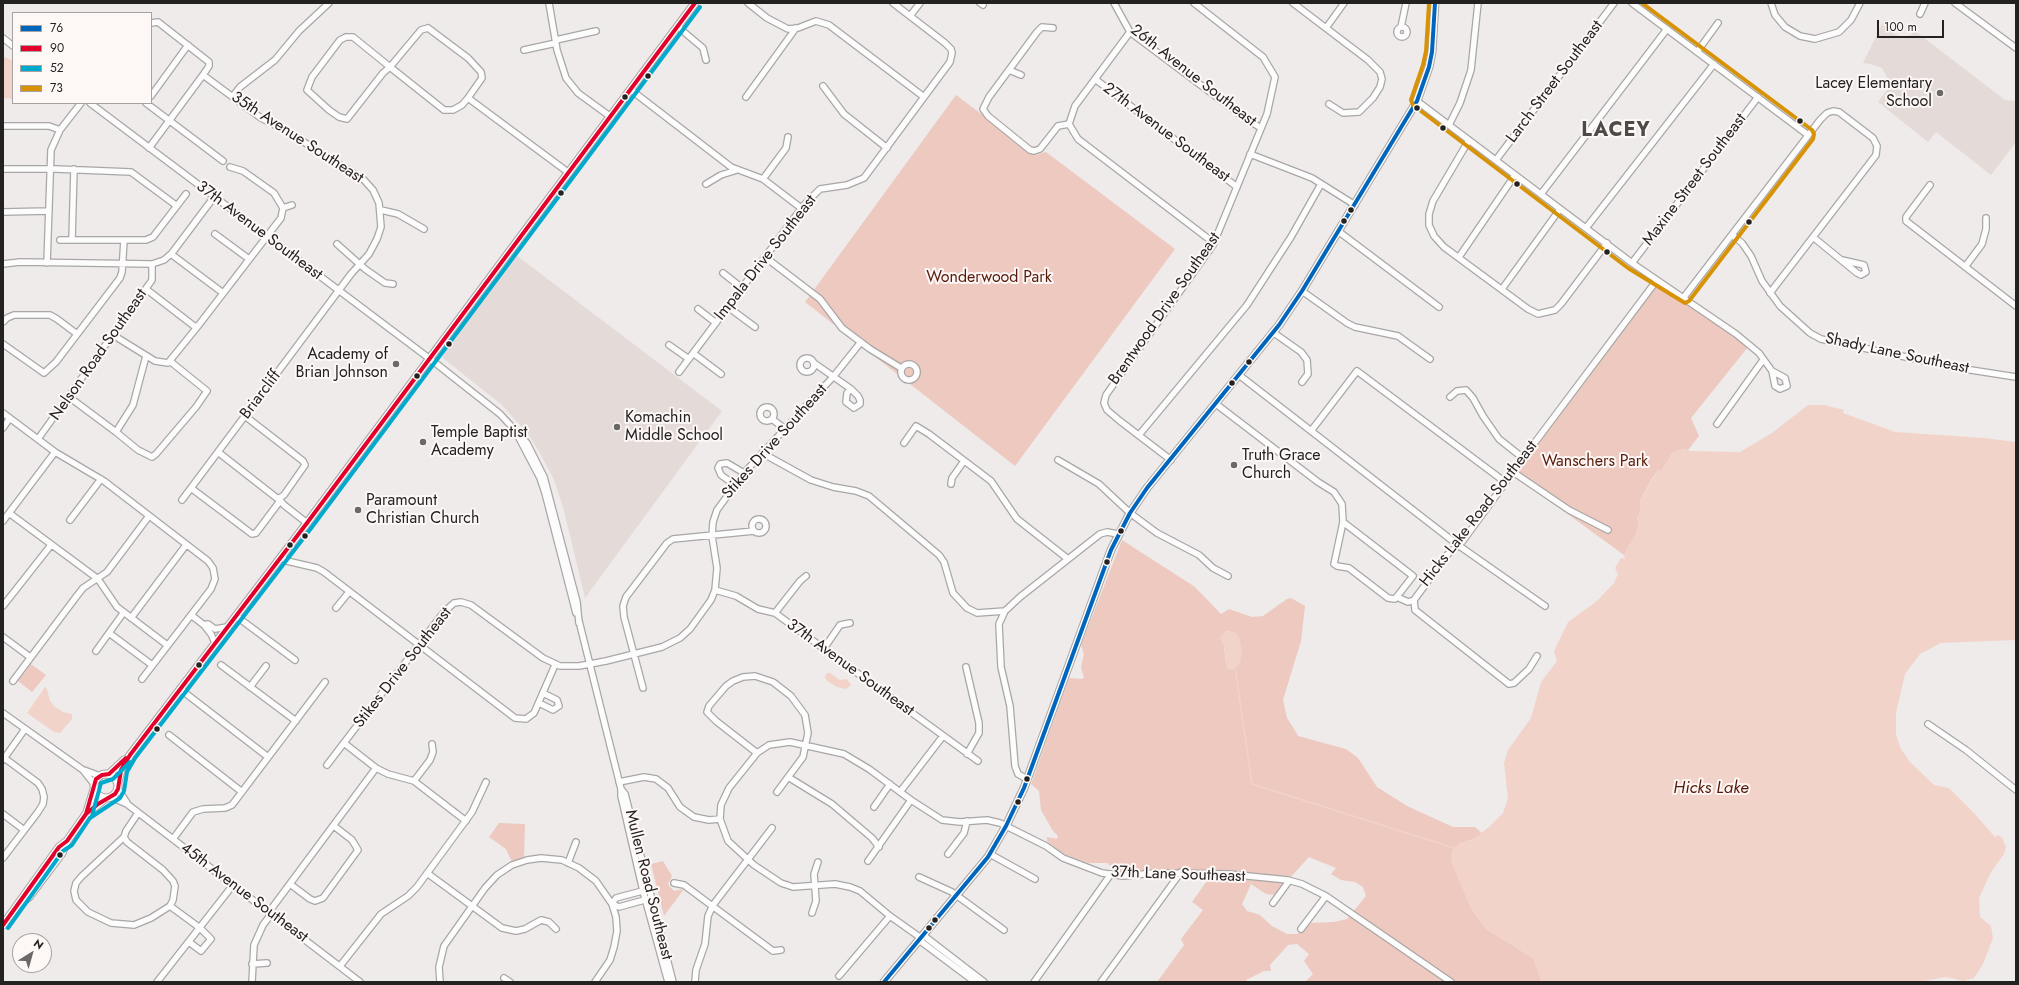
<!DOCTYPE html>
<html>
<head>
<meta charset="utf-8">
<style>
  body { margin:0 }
  #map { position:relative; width:2019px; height:985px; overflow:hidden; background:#eeebea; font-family:Jost,sans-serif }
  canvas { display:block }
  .frame { position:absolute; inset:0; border:4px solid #242221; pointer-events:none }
  .legend { position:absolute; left:12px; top:12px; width:140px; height:92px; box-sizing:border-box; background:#fdf7f6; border:1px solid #a6a2a1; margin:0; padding:5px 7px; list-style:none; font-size:12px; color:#242221 }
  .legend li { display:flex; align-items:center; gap:8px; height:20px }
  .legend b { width:20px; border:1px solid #a6a2a1 }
  .north { position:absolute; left:12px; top:933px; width:40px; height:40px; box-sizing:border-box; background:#fdf7f6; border:1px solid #a6a2a1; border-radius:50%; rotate:37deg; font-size:11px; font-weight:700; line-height:16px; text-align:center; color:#242221 }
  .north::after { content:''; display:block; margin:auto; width:14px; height:18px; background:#6b6867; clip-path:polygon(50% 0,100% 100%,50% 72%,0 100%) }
  .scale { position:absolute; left:1877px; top:20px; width:67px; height:18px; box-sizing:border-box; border:2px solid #242221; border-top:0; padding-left:5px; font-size:12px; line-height:14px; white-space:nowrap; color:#242221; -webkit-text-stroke:3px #fdf7f6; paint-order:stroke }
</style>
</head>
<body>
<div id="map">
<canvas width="2019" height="985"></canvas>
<div class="frame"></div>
<ul class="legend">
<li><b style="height:5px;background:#0065bd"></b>76</li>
<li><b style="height:5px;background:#e4002b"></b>90</li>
<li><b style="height:5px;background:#00a9ce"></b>52</li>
<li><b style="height:5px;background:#d79205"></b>73</li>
</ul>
<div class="north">N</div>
<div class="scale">100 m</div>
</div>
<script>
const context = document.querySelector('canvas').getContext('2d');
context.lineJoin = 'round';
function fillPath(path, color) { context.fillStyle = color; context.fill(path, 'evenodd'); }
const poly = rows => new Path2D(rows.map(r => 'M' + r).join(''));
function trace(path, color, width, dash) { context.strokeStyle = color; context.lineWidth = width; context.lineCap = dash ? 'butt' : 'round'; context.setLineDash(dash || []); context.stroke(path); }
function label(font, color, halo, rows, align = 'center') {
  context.font = font + ' Jost,sans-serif'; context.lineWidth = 4; context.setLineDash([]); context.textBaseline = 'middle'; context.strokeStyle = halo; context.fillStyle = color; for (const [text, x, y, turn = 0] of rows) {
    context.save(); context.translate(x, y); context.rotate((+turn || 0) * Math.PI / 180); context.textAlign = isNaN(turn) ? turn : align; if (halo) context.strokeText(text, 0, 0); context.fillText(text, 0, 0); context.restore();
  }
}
const built = poly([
  [1884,20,1887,21,1893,33,1899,36,1909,36,1915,31,2005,100,2016,101,2016,142,1991,175,1936,132,1928,142,1878,102,1889,87,1889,81,1882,68,1870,64,1863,63],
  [516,255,722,411,585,598,563,507,554,480,541,455,529,435,502,405,443,358,443,351]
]);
const green = poly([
  [956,95,1036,155,1046,152,1175,249,1015,466,805,302],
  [1660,282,1748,347,1691,418,1699,436,1688,450,1685,449,1673,452,1662,470,1658,470,1653,477,1640,500,1640,512,1637,519,1639,524,1637,532,1624,555,1514,475],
  [1122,540,1195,587,1221,614,1229,609,1252,617,1263,616,1287,599,1291,598,1305,606,1301,641,1283,700,1287,718,1294,729,1298,736,1346,749,1358,758,1377,787,1407,806,1453,827,1475,827,1482,833,1474,839,1460,843,1462,886,1471,908,1485,928,1533,958,1542,982,1305,982,1313,974,1304,961,1309,954,1297,944,1288,945,1270,965,1271,971,1264,971,1246,980,1247,982,1157,982,1184,945,1181,939,1203,910,1192,902,1209,878,1186,872,1123,876,1107,863,1088,863,1061,853,1047,841,1047,837,1057,839,1058,836,1053,831,1041,810,1039,791,1031,784,1069,678,1081,679,1084,678,1081,667,1084,654,1081,645],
  [1229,631,1237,634,1226,664,1224,646,1225,632],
  [1309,857,1336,868,1331,874,1341,880,1355,882,1363,887,1366,896,1347,919,1334,922,1311,923,1297,934,1287,934,1272,926,1260,915,1247,911,1242,904,1251,884,1266,894,1277,895,1288,880],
  [31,664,46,675,32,692,18,681],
  [499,823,525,824,524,857,512,862,506,849,489,837],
  [663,861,672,876,668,884,670,887,674,891,684,889,664,916,651,864]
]);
const water = poly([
  [5,57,13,61,13,99,3,98,3,59],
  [1808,405,1824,405,1844,410,1843,413,1895,432,1984,438,2016,442,2016,640,1941,643,1920,654,1905,674,1896,713,1896,735,1901,749,1910,762,1934,785,1949,788,1973,812,1995,837,1998,835,2002,838,2006,847,2004,854,1991,872,1979,898,1980,917,1991,926,1993,938,1983,964,1974,978,1963,981,1946,977,1919,982,1542,982,1533,958,1485,928,1471,908,1452,864,1451,854,1454,848,1460,843,1474,839,1489,827,1503,813,1508,798,1504,763,1508,750,1531,718,1541,682,1557,661,1554,651,1568,622,1597,601,1614,583,1618,574,1615,568,1621,558,1625,559,1624,555,1628,546,1637,532,1639,524,1637,519,1640,512,1640,500,1658,470,1662,470,1673,452,1685,449,1691,451,1740,452,1772,433],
  [1229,631,1237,634,1240,640,1242,651,1240,664,1232,670,1227,668,1224,646,1220,639,1222,634],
  [827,673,830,673,840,680,847,679,851,685,846,689,837,687,826,680,825,676],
  [45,687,47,689,50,701,54,706,63,712,72,714,72,719,60,733,54,732,27,713]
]);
const stream = poly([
  [1235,667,1252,784,1454,848]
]);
const minor = poly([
  [549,3,557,50,566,78,578,93,611,117],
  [748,3,767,18,788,29,798,28,816,21,829,25,924,97],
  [980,3,983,5],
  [1114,3,1130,32,1246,119,1261,128],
  [1293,3,1368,60,1380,72,1382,79,1380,87,1373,98,1359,112,1343,113,1329,104],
  [1632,3,1808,135],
  [1771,3,1775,15,1785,27,1800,36,1815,39,1839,32,1851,20,1860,3],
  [1955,3,2016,48],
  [1920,14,1925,3],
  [910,16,920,3],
  '1397 32a5 5 0 1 1 10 0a5 5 0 1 1-10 0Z',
  [678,27,703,48,706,60],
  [1401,27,1406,3],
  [428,28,468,58,481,72,482,78,468,98,462,105,453,110,444,110,390,67,421,30,428,28],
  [1053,28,1042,27,1037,32,989,97,983,109,988,116,1030,150,1034,151,1040,149,1058,126,1069,124],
  [1326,28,1344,3],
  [346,37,353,37,390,67,383,73,347,119,339,117,329,110,307,90,312,77,340,40,346,37],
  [3,38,13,46],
  [556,40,596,31],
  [524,50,556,43],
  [1697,52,1718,23],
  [1009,70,1021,75],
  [1095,79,1237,187],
  [823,86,844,114,887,148],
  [631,90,731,167,763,179,801,208],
  [151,96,188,45],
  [233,96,240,87,275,60,299,31,329,3],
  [746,97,796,28],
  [468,98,569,173],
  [1417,101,1632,263,1736,334,1759,353,1772,371,1775,386,1780,389,1787,386,1785,378,1772,371],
  [90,103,438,365,500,414,527,443,544,477,577,602,579,623],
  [146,103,223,161],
  [1069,124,1078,139,1214,243],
  [1069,124,1075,106,1130,32],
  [1449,125,1460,103,1471,70,1478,3],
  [3,126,49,126,60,130],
  [1469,140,1433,201,1429,214,1429,225,1434,236,1444,247,1528,309,1538,314,1555,310,1561,304,1607,243],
  [149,148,203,75,209,66,209,62,158,22,151,23],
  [1250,154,1312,178,1355,205],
  [1496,160,1614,3],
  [3,169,56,169,131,172,177,206],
  [763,179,786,148,788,137],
  [706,184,721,175,737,170],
  [1930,185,1906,217,1906,221,2016,306],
  [1541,194,1667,29],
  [283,208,292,205],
  [381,210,398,214,424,229],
  [3,212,49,211],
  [1586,228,1714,64],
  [1338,231,1439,307],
  [215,234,249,259],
  [1732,235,1742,243,1751,256,1762,281,1780,306,1810,333,1821,339,1958,368,2016,377],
  [1813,237,1857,273,1861,275,1866,272,1864,265,1842,260],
  [60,240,124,240],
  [72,240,74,169],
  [337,244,365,269,385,283,393,284],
  [171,254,223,293],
  [765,257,820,299,842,328,870,349,901,368],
  [1459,257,1515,175],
  [47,263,51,150,60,130,81,103],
  [1632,263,1758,97],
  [3,264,20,262,152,264],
  [1965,267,1982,244,1986,229,1986,218],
  [723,273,742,288],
  [146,289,194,326,198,326,281,218,283,208,274,193,243,171,230,167],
  [1502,289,1560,209],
  [1302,291,1347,323,1355,327,1398,336,1430,359],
  [1684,297,1820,120,1827,113,1833,111,1839,112,1873,138,1877,146,1876,155,1770,293],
  [728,307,755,327],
  [698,309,716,323],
  [3,322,7,318,14,315,50,315,57,319,77,334],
  [1274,333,1301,352,1307,360,1308,374,1302,382],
  [113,335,155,361,168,363,198,326],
  [3,344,44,373,56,362,120,278,122,272,124,240,146,240,153,237,186,194],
  [669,345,689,359],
  [693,353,721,374],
  '800 365a7 7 0 1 1 14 0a7 7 0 1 1-14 0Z',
  [814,363,851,389],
  '901 372a8 8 0 1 1 16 0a8 8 0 1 1-16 0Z',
  [679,372,804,205,820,189,847,185,864,178,950,62,952,53,951,49,945,43,893,3],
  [1239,375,1458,545,1545,606],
  [851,389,858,396,860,400,860,404,854,408,846,402,847,393,851,389],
  [69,397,116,432,133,405,146,356],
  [1450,397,1457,391,1466,390,1473,398,1483,416,1499,439,1523,458],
  [1216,404,1318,482,1334,492,1342,504,1343,522,1334,564,1337,566,1349,568,1388,598,1395,599,1413,576,1343,522],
  '760 414a7 7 0 1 1 14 0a7 7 0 1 1-14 0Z',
  [3,413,55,452],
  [772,419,785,429],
  [1717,424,1763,360],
  [3,428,10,418],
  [1311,431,1357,371,1505,482],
  [116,432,138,450,152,457,156,454,196,407,207,391,171,362],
  [1139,435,1247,305,1291,237,1321,184],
  [519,438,540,478,545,493,576,613],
  [38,439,152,280,152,264,164,260,172,253,214,197],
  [904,443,916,426,929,434,991,481,1017,519,1068,559],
  [218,452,278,499,284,495,305,465,303,461,245,416],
  [762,453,811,480,833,487,856,491,869,496,939,555,944,562,953,593,967,608,977,613,1005,611],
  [1058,460,1099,484,1130,513,1157,533,1199,555,1213,568,1228,576],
  [1171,460,1120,421,1107,410,1104,403,1106,395,1213,245,1267,114,1275,77,1263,57,1194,3],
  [1513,472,1569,510,1608,530],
  [951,484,952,478,964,461],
  [735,485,721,475,718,468,720,464,727,463,744,473],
  [191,488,252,534,256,533,280,501],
  [279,499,284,505,307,523],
  [182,500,351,274,369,254,377,239,381,227,379,203,373,190,364,180,288,132,261,118,203,75],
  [9,513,98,579,117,607,167,645],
  '752 526a7 7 0 1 1 14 0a7 7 0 1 1-14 0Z',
  [70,520,101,479],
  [3,521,55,452,104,481,208,561,213,568,215,579,211,589,142,679],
  [281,557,287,561,317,568,324,572,515,718,526,719,534,713,555,665],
  [715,590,736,596,758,609,775,613,978,761],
  [1397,597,1408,602,1414,600,1448,554,1462,542,1536,441,1657,280],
  [1414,600,1415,610,1509,684,1514,683,1529,669,1537,656],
  [3,606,51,545],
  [336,608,349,592],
  [775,613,800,581,806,576],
  [191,615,204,625,211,634,215,643],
  [236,616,295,660],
  [131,618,186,545],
  [579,621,621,789,621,796,643,891,668,982],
  [204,625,208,624,215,629,227,627],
  [109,633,152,665],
  [3,637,30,657],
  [823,650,840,625,850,623],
  [96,651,124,612],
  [221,665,296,721],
  [966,667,979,723,979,733,967,754],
  [13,681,76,597,83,588,107,572,149,516],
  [250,687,266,666],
  [643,688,624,617,623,606,626,597,667,543,673,539,754,531],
  [180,689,268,757],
  [539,703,553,710,559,706,557,700,543,693],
  [3,713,83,770,94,784],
  [1928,724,1966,750,2016,790],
  [169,735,242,792],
  [344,743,376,768,388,774,414,781,466,821],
  [757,753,716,721,707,712,709,706,726,686,733,681,743,677,755,676,773,682,791,696,805,715,808,733,803,757,777,792],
  [3,757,38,783,42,789,44,797,43,804,38,812,3,858],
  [3,760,25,729],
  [327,765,444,612,454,603,461,602,471,605,543,658,560,666,579,666,606,661,662,647,680,638,690,629,711,600,715,590,717,568,712,536,713,522,717,510,744,473,833,377,861,342],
  [84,770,100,776],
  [788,777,832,804,872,838,879,847],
  [1027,779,1018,774,1015,766,1010,706,1001,667,999,624,1005,611,1020,597,1100,534,1107,532,1118,534],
  [414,781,430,760,433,752,432,744],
  [619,782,644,777,656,779,668,788,680,807,694,817,709,820,720,819],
  [118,789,127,803],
  [621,789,625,794,673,982],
  [900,792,943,736],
  [111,797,127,804,360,982],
  [874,807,890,784],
  [3,814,24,830],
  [124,837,127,842,163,870,173,881,175,886,173,900,170,906,151,918,134,925,111,923,88,912,76,900,74,891,76,883,81,877,124,837,126,831,138,813],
  [173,839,193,812,203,809,225,808,232,805,325,682],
  [948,854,964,833,967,821],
  [990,854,1035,879],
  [868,861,911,800],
  [568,863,576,842],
  [427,873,502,928,516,931,525,929,541,920,549,922,556,929],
  [919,877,952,892,1004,930],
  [674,883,684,885,773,951,781,950],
  [290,884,310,899,315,901,323,898,358,850,352,840,334,826],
  [646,890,616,898,612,904,619,907,648,899],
  [1273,903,1289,881],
  [170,906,200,928,211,939,201,951,189,942],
  [269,912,376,768],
  [812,913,816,901,814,874,818,862],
  [1301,929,1326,896],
  [923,935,984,982],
  [921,938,890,916,860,891,850,887,835,884,793,887,781,883,754,865,728,841,720,819,721,805,729,788,757,753,769,745,790,742,844,754,869,769,911,800,942,820,960,822,987,820,1000,823,1046,846,1063,858,1102,873,1123,876,1155,873,1228,874,1288,880,1302,884,1326,896,1451,982],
  [919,940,975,982],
  [252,964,267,963],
  [340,966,381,914,408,896,417,887,472,812,486,782],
  [839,976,890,916],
  [504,978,510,982],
  [157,982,233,885],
  [252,982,254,945,263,925,272,913],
  [440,982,439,967,444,946,485,888,497,875,512,865,527,860,541,858,562,860,579,868,596,881,612,904,616,917,617,931,614,947,610,960,595,982],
  [695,982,696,970,705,944,708,916,713,905,772,828],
  [1034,982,1111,874],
  [1101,982,1181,872]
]);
const major = poly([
  '94 786a12 12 0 1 1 24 0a12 12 0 1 1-24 0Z',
  [109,774,124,760],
  [118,782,121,770,130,755,307,523,695,3],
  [87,812,94,789],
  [22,902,29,897,62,853,66,843],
  [3,925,59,847,67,841,86,814,106,798],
  [884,982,988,857,1006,826,1024,788,1111,550,1130,513,1147,488,1279,325,1302,291,1417,101,1429,67,1432,52,1435,3]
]);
const bus1 = poly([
  [884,982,988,857,1006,826,1024,788,1111,550,1130,513,1147,488,1279,325,1302,291,1417,101,1429,67,1432,52,1435,3]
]);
const bus2 = poly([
  [86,814,96,779,102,775,109,774,126,758],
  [3,925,59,847,67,841,86,814,98,804,115,794,118,789,121,770,130,755,307,523,695,3]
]);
const bus3 = poly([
  [92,816,101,783,113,779,130,762],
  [8,928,63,851,72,845,90,818,120,798,124,791,127,772,135,758,312,527,700,7]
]);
const bus4 = poly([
  [1429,3,1426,51,1423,65,1411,100,1413,105,1628,268,1685,303,1689,301,1813,139,1814,134,1812,130,1642,3]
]);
const markers = [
  [648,76,3.5,"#242221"],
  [1940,93,4,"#6b6867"],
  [625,97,3.5,"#242221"],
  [1417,108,3.5,"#242221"],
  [1800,121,3.5,"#242221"],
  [1443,128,3.5,"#242221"],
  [1517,184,3.5,"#242221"],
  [561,193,3.5,"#242221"],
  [1351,210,3.5,"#242221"],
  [1344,221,3.5,"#242221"],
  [1749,222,3.5,"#242221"],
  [1607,252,3.5,"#242221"],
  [449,344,3.5,"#242221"],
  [1249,362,3.5,"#242221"],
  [396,364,4,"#6b6867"],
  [417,376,3.5,"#242221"],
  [1232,383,3.5,"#242221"],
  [617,427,4,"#6b6867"],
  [423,442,4,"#6b6867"],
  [1234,465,4,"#6b6867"],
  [358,510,4,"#6b6867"],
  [1121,531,3.5,"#242221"],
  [305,536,3.5,"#242221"],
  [290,545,3.5,"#242221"],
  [1107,562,3.5,"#242221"],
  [199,665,3.5,"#242221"],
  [157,729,3.5,"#242221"],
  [1027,779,3.5,"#242221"],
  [1018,802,3.5,"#242221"],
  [60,855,3.5,"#242221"],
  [935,920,3.5,"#242221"],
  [929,928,3.5,"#242221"]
];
const streetNames = [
  ["26th Avenue Southeast",1193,76,38],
  ["Larch Street Southeast",1555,82,-53],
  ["27th Avenue Southeast",1166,133,37],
  ["35th Avenue Southeast",297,138,33],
  ["Maxine Street Southeast",1695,180,-53],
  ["37th Avenue Southeast",259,231,37],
  ["Impala Drive Southeast",766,258,-52],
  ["Brentwood Drive Southeast",1165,309,-55],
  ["Shady Lane Southeast",1897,354,12],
  ["Nelson Road Southeast",99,355,-55],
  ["Briarcliff",261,395,-53],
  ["Stikes Drive Southeast",775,442,-48],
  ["Hicks Lake Road Southeast",1479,514,-52],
  ["Stikes Drive Southeast",403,668,-52],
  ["37th Avenue Southeast",850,668,36],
  ["37th Lane Southeast",1178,875,2],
  ["Mullen Road Southeast",648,885,76],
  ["45th Avenue Southeast",244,893,37]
];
const poiNames = [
  ["Lacey Elementary",1932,84,"right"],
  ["School",1932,102,"right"],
  ["Academy of",388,355,"right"],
  ["Brian Johnson",388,373,"right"],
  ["Komachin",625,418],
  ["Middle School",625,436],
  ["Temple Baptist",431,433],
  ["Academy",431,451],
  ["Truth Grace",1242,456],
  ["Church",1242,474],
  ["Paramount",366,501],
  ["Christian Church",366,519]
];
const parkNames = [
  ["Wonderwood Park",989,278],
  ["Wanschers Park",1595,462]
];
const waterNames = [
  ["Hicks Lake",1711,789]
];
const districtNames = [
  ["LACEY",1616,131]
];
fillPath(built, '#e4dbd9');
fillPath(green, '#edc9c0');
fillPath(water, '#f2d3ca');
trace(stream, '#f2d3ca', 1.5);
trace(minor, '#a9a7a6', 8);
trace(major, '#a9a7a6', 9);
trace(minor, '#fcfcfc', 5.5);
trace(major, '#fcfcfc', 7);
trace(bus1, '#0065bd', 4);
trace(bus2, '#e4002b', 4);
trace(bus3, '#00a9ce', 4);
trace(bus4, '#d79205', 4);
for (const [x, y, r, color] of markers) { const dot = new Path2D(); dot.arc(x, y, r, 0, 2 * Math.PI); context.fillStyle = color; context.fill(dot); trace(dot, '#fdf7f6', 1.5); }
label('16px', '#242221', '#fdf7f6', streetNames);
label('16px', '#242221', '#fdf7f6', poiNames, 'left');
label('16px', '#581a0a', '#fdf7f6', parkNames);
label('italic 17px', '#581b0a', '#fdf7f6', waterNames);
context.letterSpacing = '1px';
label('bold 20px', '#4e4a48', '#fdf7f6', districtNames);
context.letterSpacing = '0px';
</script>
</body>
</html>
